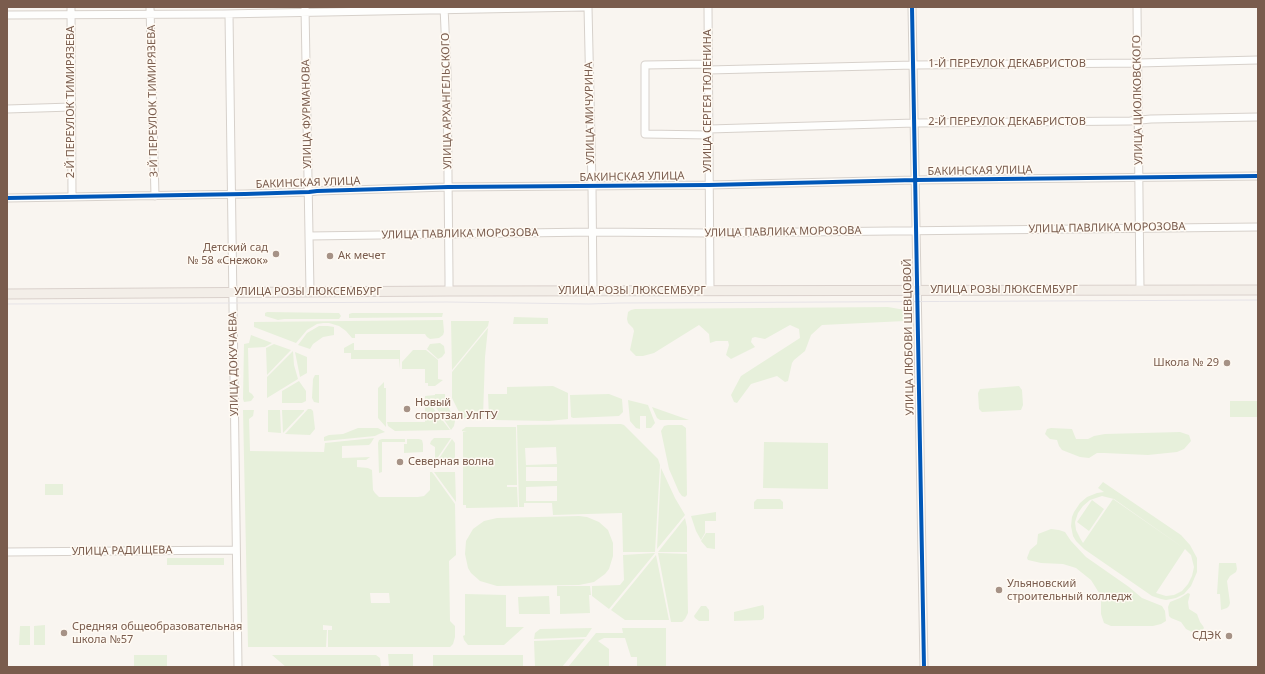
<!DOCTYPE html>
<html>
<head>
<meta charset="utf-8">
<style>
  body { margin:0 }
  #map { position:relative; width:1265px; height:674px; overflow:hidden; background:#f9f5f0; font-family:"Noto Sans",sans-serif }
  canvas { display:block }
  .frame { position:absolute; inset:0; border:8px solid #7a5c4d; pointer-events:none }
</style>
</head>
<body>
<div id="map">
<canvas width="1265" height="674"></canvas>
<div class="frame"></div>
</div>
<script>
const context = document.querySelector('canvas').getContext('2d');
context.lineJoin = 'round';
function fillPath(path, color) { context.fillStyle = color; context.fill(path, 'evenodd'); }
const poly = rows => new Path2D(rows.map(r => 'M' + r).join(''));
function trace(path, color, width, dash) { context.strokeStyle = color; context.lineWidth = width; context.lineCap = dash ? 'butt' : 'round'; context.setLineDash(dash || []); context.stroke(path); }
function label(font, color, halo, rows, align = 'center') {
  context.font = font + ' "Noto Sans",sans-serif'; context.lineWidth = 3; context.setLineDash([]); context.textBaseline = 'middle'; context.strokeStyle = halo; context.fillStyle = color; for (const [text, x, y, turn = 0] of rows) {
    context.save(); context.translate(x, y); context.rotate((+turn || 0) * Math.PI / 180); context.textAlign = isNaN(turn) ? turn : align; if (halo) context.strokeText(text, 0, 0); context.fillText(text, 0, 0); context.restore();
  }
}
const green = poly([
  [888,307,905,310,908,316,908,319,905,321,822,325,811,335,805,351,794,360,792,363,788,381,785,382,777,376,751,384,737,403,734,402,731,395,741,376,800,338,799,329,790,325,765,339,755,337,752,338,751,342,755,347,731,359,726,355,729,345,728,341,716,341,710,343,709,334,699,325,654,353,643,356,636,356,630,350,634,331,633,328,628,323,627,319,628,312,631,310,635,309],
  [267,312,336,313,339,313,341,316,339,319,284,319,278,320,265,316,265,313],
  [352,313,443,313,442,317,349,318,349,314],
  [514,317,548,318,548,324,513,324],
  [443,320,444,332,443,335,439,338,430,339,427,337,425,334,355,334,355,338,352,338,346,331,339,326,329,323,323,323,317,324,307,330,296,343,254,327,254,322],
  [451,321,489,321,488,326,452,370],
  [319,326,328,326,334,327,334,335,323,337,313,344,310,349,298,345,307,333],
  [488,328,485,357,483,417,479,420,466,419,463,418,459,412,452,398,452,372],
  [251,335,272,343,265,347,248,348,249,392,252,394,254,397,251,401,244,402,243,399,244,344,249,343],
  [353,343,354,343,354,350,400,350,400,369,399,359,351,359,351,353,344,353,344,348],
  [440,343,444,346,445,353,442,357,438,359,427,349,430,344],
  [274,344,291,350,267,375,266,348],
  [413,350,426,350,438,360,438,379,443,380,435,386,428,386,428,383,425,383,425,369,402,369,402,362],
  [293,351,294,365,298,379,267,398,267,377],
  [295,352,307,357,307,373,300,377],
  [315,375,319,375,319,403,314,402,312,398,313,379],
  [299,381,306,391,306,401,302,403,282,403,282,391],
  [384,382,384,388,386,388,386,427,378,418,378,388],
  [553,386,568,393,568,419,549,421,495,420,489,418,488,394,507,394,507,387],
  [1019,386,1022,390,1023,405,1021,410,982,412,979,409,978,393,980,389],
  [435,394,445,394,445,400,455,421,454,426,451,430,431,400,427,400,427,399,425,399,425,396,435,395],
  [609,394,622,399,623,412,619,416,573,418,571,417,570,395],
  [628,400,648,405,655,423,651,428,646,428,646,416,640,416,640,429,636,428,630,421],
  [1230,401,1258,401,1258,417,1230,417],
  [425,404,430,404,450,430,395,431,388,426,387,422,425,422],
  [652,407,689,420,690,420,660,420,657,418],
  [308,409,311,409,313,411,315,429,310,435,285,434],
  [243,410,254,410,253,416,249,419,250,451,324,452,325,443,374,438,371,443,369,445,342,446,342,458,370,457,366,460,357,460,357,467,368,468,372,470,373,490,375,493,379,497,418,497,424,496,430,490,430,472,432,472,455,504,456,555,449,561,450,621,455,626,455,637,453,644,450,647,328,647,328,630,332,630,332,626,323,625,323,630,327,630,326,647,248,647],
  [370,593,389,593,390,603,371,603],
  [268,410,280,410,281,433,268,432],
  [282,410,304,410,304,411,283,433],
  [621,424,624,425,658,459,660,465,655,552,623,552,622,513,553,515,552,503,524,503,524,507,519,507,517,425],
  [556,447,557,464,526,465,525,448],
  [557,467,557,481,526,481,526,467],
  [557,486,557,501,526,501,526,487],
  [668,425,682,425,686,428,687,495,685,497,682,496,679,492,669,469,661,431,664,426],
  [466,427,516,427,517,485,507,485,507,487,517,487,518,507,469,508,466,508,466,505,463,505,463,432,467,432,462,431,462,430],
  [358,428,378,428,385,432,379,434,375,436,324,441,324,437,329,435,343,434],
  [1051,428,1072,429,1076,439,1088,439,1094,436,1105,434,1180,432,1189,435,1191,441,1184,449,1177,452,1148,455,1104,453,1097,453,1089,458,1080,457,1062,450,1059,446,1057,440,1050,439,1045,434,1047,429],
  [434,438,451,438,432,466,430,466,430,464,435,458,435,447,430,444,431,441],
  [382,439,405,439,405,442,382,442,382,472,379,473,378,443,379,440],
  [407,439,419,439,422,440,423,444,423,452,404,453,404,444,407,444],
  [452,439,455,443,455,466,434,466],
  [764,442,828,443,828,489,763,488],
  [661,468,675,498,685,515,657,549],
  [434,472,455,472,456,502],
  [1103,482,1181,535,1190,545,1197,558,1197,572,1191,586,1184,594,1176,598,1166,600,1161,599,1152,596,1084,549,1076,541,1073,536,1071,526,1072,517,1074,512,1080,503,1087,497,1097,493,1104,492,1098,488],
  [1102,496,1114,499,1185,549,1113,499,1083,543,1080,538,1076,530,1075,522,1078,513,1083,506,1090,500],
  [1185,549,1191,555,1194,567,1192,576,1188,584,1182,591,1174,595,1166,596,1156,593],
  [45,484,63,484,63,495,45,495],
  [757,499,780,499,783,502,783,509,754,509,754,502],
  [1092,500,1104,509,1089,531,1077,522],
  [716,512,716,521,705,521,705,533,701,540,696,531,691,516],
  [579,516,587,517,599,522,608,530,613,543,613,556,609,569,605,574,594,582,579,585,497,586,480,581,471,573,468,568,465,554,466,541,473,529,484,521,497,518],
  [685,518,687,527,687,552,658,552],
  [1051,529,1059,530,1065,532,1071,541,1086,557,1129,587,1142,598,1162,606,1165,611,1166,621,1161,624,1153,626,1111,626,1104,623,1101,614,1101,596,1091,580,1076,568,1063,564,1041,563,1028,560,1027,558,1030,550,1037,544,1038,534],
  [706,533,715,533,715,549,707,548,701,541],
  [655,553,609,609,592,596,592,586,620,585,624,580,623,555],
  [658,553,687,554,688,613,685,619,682,622,671,622],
  [656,555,669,620,625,620,611,610],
  [167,558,224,558,224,565,167,565],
  [1219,563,1236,563,1237,569,1236,572,1230,576,1227,581,1230,603,1229,606,1227,608,1221,610,1220,594,1217,594],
  [557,586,590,586,591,595,589,595,590,613,560,614,560,596,557,596],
  [1188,593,1190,594,1188,602,1189,609,1197,614,1200,622,1203,626,1204,628,1202,631,1198,632,1192,632,1186,629,1181,622,1171,618,1169,616,1168,607,1170,602,1180,598],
  [465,594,506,595,506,627,524,627,504,645,468,645,464,640,463,636,465,635],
  [549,596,550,614,519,614,518,597],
  [763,605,764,607,764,618,762,620,734,621,734,612],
  [701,606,706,606,709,610,709,621,699,621,695,618,694,616],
  [45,625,45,645,34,645,34,626],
  [20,626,30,626,30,645,19,645],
  [592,628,586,637,534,639,535,633,540,629],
  [622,628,666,628,666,667,637,667,637,657,631,657,625,638,604,638,598,641,609,649,609,667,568,667,596,633,623,633],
  [585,639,562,667,535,667,534,641],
  [388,654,413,654,413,667,389,667],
  [134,655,167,655,167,667,134,667],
  [272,655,376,655,380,658,381,667,286,667],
  [433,655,523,655,523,667,433,667]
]);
const minor = poly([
  [71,7,72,197],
  [150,7,155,196],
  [305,7,310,292],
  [444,7,447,73,449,277,449,291],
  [588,7,592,186,593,291],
  [708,7,710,290],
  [912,7,924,667],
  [1137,7,1140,289],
  [229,14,238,667],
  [7,15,223,14,584,7],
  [708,64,645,65,645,134,709,135],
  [708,70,914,65,1138,63,1258,60],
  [7,109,72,107],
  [709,129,915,123,1130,121,1151,119,1258,117],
  [7,198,245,194,309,192,317,191,448,187,709,185,915,180,1258,176],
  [309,236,593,232,710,233,1258,227],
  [7,552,236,550]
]);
const major = poly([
  [7,294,449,291,1258,290]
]);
const tram = poly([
  [7,304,447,302,589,304,620,303,1258,300]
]);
const cycleway = poly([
  [912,7,924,667],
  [7,198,245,194,309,192,317,191,448,187,709,185,915,180,1258,176]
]);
const markers = [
  [276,254,4,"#a69286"],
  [330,256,4,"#a69286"],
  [1227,363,4,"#a69286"],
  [407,409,4,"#a69286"],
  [400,462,4,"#a69286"],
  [999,590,4,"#a69286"],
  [64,633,4,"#a69286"],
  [1229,636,4,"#a69286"]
];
const streetNames = [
  ["1-Й ПЕРЕУЛОК ДЕКАБРИСТОВ",1007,64],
  ["УЛИЦА ЦИОЛКОВСКОГО",1138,100,-91],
  ["3-Й ПЕРЕУЛОК ТИМИРЯЗЕВА",153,101,-91],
  ["УЛИЦА АРХАНГЕЛЬСКОГО",447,101,-91],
  ["УЛИЦА СЕРГЕЯ ТЮЛЕНИНА",708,101,-90],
  ["2-Й ПЕРЕУЛОК ТИМИРЯЗЕВА",71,102,-90],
  ["УЛИЦА МИЧУРИНА",590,113,-91],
  ["УЛИЦА ФУРМАНОВА",307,114,-91],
  ["2-Й ПЕРЕУЛОК ДЕКАБРИСТОВ",1007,122],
  ["БАКИНСКАЯ УЛИЦА",980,171,-1],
  ["БАКИНСКАЯ УЛИЦА",632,177,-1],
  ["БАКИНСКАЯ УЛИЦА",308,183,-2],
  ["УЛИЦА ПАВЛИКА МОРОЗОВА",1107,228,-1],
  ["УЛИЦА ПАВЛИКА МОРОЗОВА",783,232,-1],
  ["УЛИЦА ПАВЛИКА МОРОЗОВА",460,234,-1],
  ["УЛИЦА РОЗЫ ЛЮКСЕМБУРГ",1004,290],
  ["УЛИЦА РОЗЫ ЛЮКСЕМБУРГ",632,291],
  ["УЛИЦА РОЗЫ ЛЮКСЕМБУРГ",308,292],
  ["УЛИЦА ЛЮБОВИ ШЕВЦОВОЙ",909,337,-91],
  ["УЛИЦА ДОКУЧАЕВА",234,364,-91],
  ["УЛИЦА РАДИЩЕВА",122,551,-1]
];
const poiNames = [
  ["Детский сад",268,248,"right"],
  ["№ 58 «Снежок»",268,261,"right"],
  ["Ак мечет",338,256],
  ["Школа № 29",1219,363,"right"],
  ["Новый",415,403],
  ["спортзал УлГТУ",415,416],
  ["Северная волна",408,462],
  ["Ульяновский",1007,584],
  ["строительный колледж",1007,597],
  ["Средняя общеобразовательная",72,627],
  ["школа №57",72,640],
  ["СДЭК",1221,636,"right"]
];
fillPath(green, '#e7f0db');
trace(minor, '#d7d1cb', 9);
trace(major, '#dad1cc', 11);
trace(minor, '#fefefd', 7);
trace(major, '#f3eee8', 9);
trace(tram, '#e6e3e7', 1);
trace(cycleway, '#0057b8', 4);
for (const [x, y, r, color] of markers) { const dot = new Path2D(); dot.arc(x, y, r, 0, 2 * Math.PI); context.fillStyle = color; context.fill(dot); trace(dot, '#fffaf3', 1.5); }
label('11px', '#7a5c4d', '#fffaf3', streetNames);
label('11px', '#7a5c4d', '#fffaf3', poiNames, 'left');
</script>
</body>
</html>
